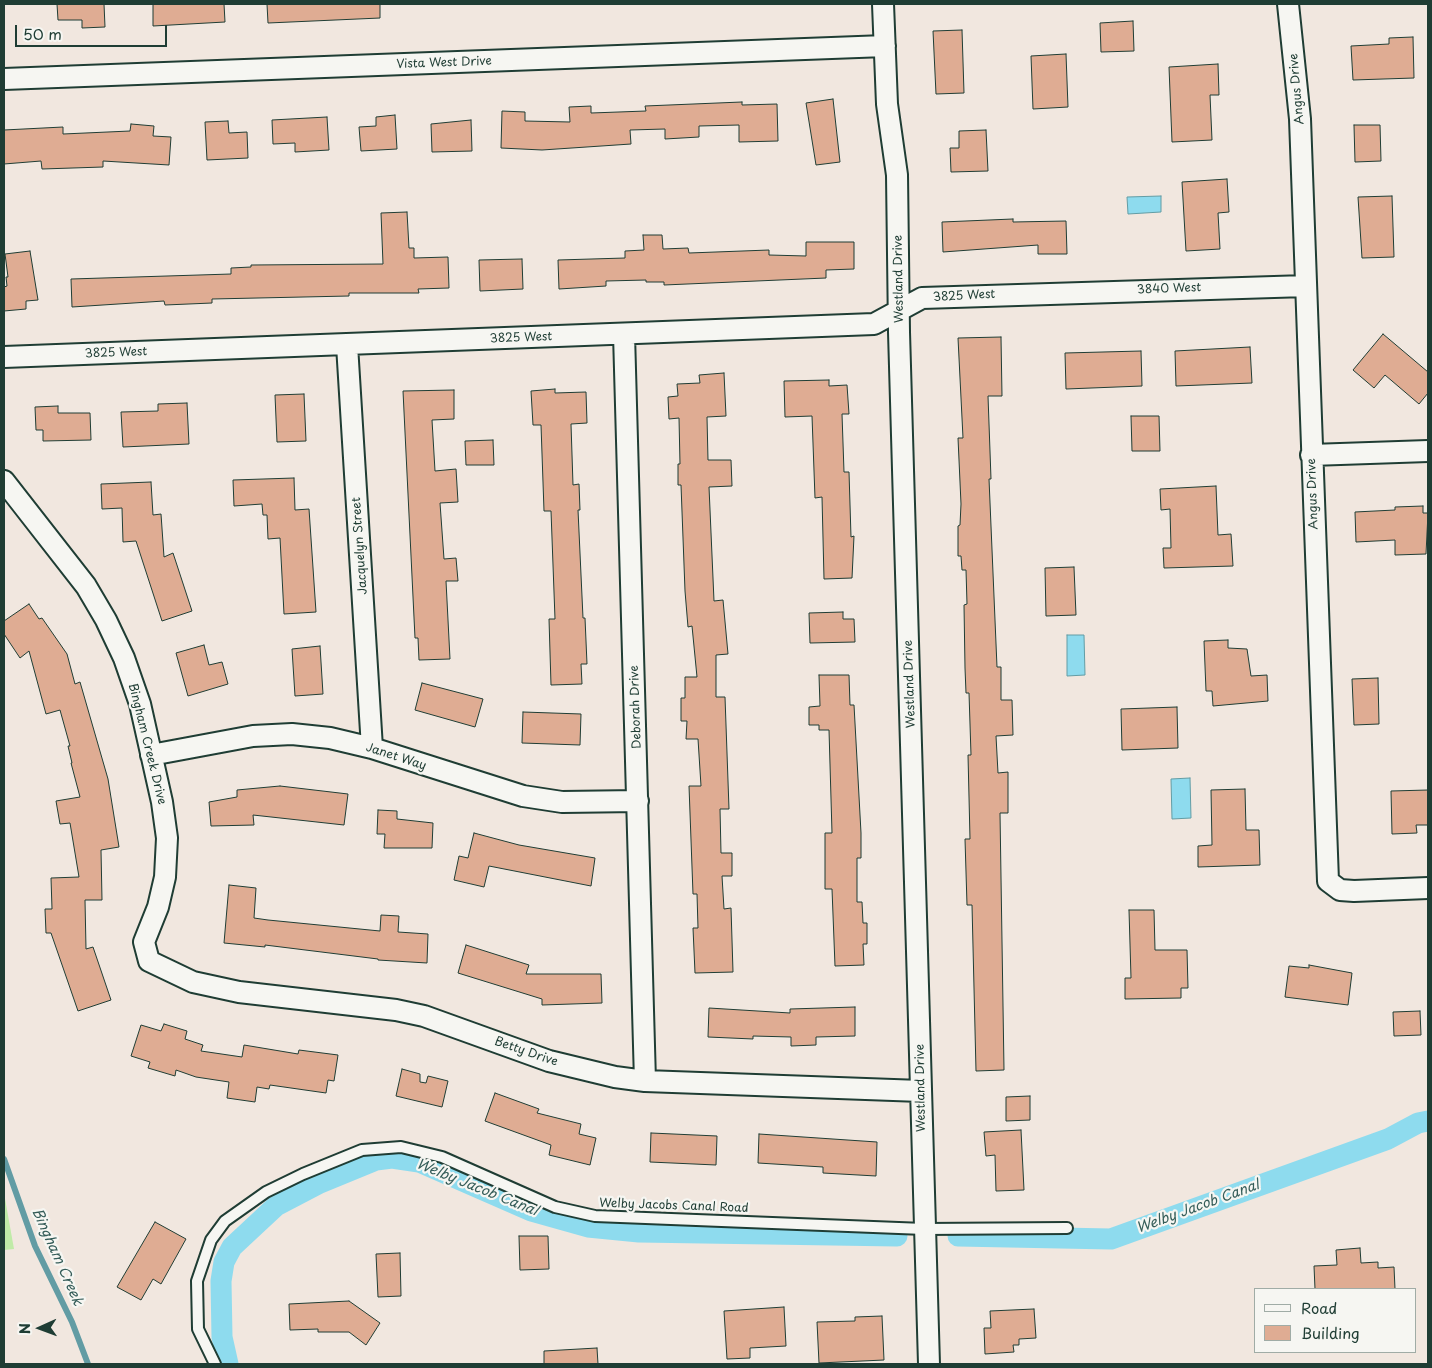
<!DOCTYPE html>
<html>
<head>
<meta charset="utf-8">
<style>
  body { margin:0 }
  #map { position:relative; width:1432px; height:1368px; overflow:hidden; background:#f1e7df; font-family:"Playpen Sans",sans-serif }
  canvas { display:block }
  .frame { position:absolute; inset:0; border:5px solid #1f3d34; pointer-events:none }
  .legend { position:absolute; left:1254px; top:1288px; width:162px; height:65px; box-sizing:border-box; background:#f6f6f2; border:1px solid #a0aca6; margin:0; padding:6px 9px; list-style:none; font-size:15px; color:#1f3d34 }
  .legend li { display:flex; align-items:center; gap:10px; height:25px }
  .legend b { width:25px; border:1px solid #a0aca6 }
  .north { position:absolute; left:15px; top:1303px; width:50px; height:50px; -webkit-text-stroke:4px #f6f6f2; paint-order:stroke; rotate:268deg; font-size:14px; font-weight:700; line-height:20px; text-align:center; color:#1f3d34 }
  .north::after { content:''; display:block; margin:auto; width:18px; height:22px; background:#1f3d34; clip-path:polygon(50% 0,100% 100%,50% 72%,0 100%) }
  .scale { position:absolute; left:15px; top:25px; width:152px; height:22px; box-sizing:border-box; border:2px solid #1f3d34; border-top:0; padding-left:6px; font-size:15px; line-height:18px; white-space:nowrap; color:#1f3d34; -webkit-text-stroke:4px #f6f6f2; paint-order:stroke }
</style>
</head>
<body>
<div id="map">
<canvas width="1432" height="1368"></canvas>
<div class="frame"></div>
<ul class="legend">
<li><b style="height:6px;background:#f6f6f2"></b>Road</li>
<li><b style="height:14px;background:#dfac93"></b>Building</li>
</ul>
<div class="north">N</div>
<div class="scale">50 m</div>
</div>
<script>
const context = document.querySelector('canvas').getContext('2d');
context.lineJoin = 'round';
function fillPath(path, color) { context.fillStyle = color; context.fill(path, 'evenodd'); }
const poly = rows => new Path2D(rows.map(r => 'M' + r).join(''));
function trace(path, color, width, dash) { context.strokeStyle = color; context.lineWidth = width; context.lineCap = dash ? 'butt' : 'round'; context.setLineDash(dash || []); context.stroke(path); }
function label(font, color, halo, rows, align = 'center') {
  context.font = font + ' "Playpen Sans",sans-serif'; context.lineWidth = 4.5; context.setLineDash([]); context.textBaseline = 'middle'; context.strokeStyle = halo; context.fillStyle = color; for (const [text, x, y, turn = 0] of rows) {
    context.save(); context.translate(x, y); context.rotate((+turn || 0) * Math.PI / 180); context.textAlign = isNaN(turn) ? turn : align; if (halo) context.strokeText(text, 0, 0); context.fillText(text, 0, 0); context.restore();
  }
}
const green = poly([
  [4,1193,14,1249,4,1250]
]);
const water = poly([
  [1161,196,1161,212,1128,214,1127,197,1161,196],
  [1067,635,1084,635,1085,675,1067,676,1067,635],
  [1190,778,1191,818,1172,819,1171,779,1190,778]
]);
const stream = poly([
  [4,1159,35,1246,72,1322,88,1364]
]);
const canal = poly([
  [958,1236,1111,1239,1388,1139,1418,1123,1428,1121],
  [228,1364,222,1337,221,1281,224,1262,232,1247,276,1206,320,1183,376,1160,392,1158,419,1162,531,1211,588,1227,639,1232,897,1236]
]);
const building = poly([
  [57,4,104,4,105,27,82,28,82,20,58,20,57,4],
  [153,4,224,4,225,22,153,26,153,4],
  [267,4,380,4,380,18,268,23,267,4],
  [1133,21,1134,51,1101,52,1100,23,1133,21],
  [962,30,964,93,936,94,933,31,962,30],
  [1413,37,1414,78,1353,80,1351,46,1389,44,1389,38,1413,37],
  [1066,54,1068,107,1033,109,1031,56,1066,54],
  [1218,64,1219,95,1210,95,1212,140,1172,142,1169,67,1218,64],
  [833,99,840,162,816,165,806,103,833,99],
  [742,102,742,105,777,104,778,141,739,142,739,125,699,126,699,137,665,139,665,129,630,130,631,144,542,150,501,148,502,111,525,112,525,121,570,122,569,107,591,106,591,113,646,111,645,106,742,102],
  [395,115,397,149,361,151,359,127,376,126,376,117,395,115],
  [327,117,329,150,295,152,295,143,273,144,272,120,327,117],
  [471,120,472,151,432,152,431,124,471,120],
  [228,121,229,133,247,132,248,158,207,160,205,122,228,121],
  [131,124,154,126,153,136,171,137,169,165,103,161,103,167,42,169,41,161,4,164,4,130,63,127,63,134,130,131,131,124],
  [1354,125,1380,125,1381,161,1355,162,1354,125],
  [986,130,988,171,951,172,950,148,959,148,959,131,986,130],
  [1227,179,1229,212,1218,213,1220,249,1186,251,1182,182,1227,179],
  [1392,196,1394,257,1362,258,1358,197,1392,196],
  [407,212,409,248,414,248,414,258,448,257,449,288,418,289,419,293,349,293,349,296,212,299,212,303,165,305,164,301,72,307,71,279,231,274,231,268,251,267,251,265,383,264,381,213,407,212],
  [1013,219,1013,222,1066,221,1067,254,1038,254,1038,245,943,252,942,222,1013,219],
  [643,235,662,235,663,249,688,248,689,253,769,250,769,255,806,256,806,242,854,242,854,269,826,270,826,278,664,285,664,282,646,282,646,280,606,281,606,286,559,289,558,260,625,258,625,251,644,250,643,235],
  [30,251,38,300,26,301,26,309,4,311,4,287,7,286,6,277,8,277,5,254,30,251],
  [522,259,523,289,480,291,479,260,522,259],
  [1383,334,1428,372,1428,393,1419,404,1385,375,1374,388,1353,370,1383,334],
  [1001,337,1002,396,988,396,991,479,989,479,997,667,1001,667,1001,700,1012,700,1013,735,996,736,998,773,1008,772,1008,813,1000,813,1004,1070,976,1071,972,905,967,905,965,839,970,839,968,755,971,755,969,693,966,693,965,668,964,605,967,604,966,570,962,570,961,556,958,556,958,526,960,525,961,504,958,438,963,438,958,338,1001,337],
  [1250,347,1252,383,1176,386,1175,351,1250,347],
  [1141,351,1142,386,1066,389,1065,353,1141,351],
  [724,373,726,416,707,417,708,460,731,460,732,486,709,487,714,601,723,600,728,654,716,655,716,697,725,697,729,809,720,809,721,853,732,853,732,876,722,876,724,909,731,908,733,972,695,973,693,928,698,928,697,894,693,894,689,786,701,786,698,739,686,739,687,721,681,721,681,698,685,698,685,677,697,677,692,626,688,627,685,591,681,485,678,485,678,464,680,464,679,418,669,419,668,397,678,396,677,384,700,383,699,375,724,373],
  [829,380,829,386,847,385,849,414,842,414,844,472,849,472,851,537,854,536,852,578,824,579,822,497,815,498,812,416,785,417,784,381,829,380],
  [555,389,555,393,586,392,587,423,571,424,573,485,579,484,580,510,578,510,583,618,585,618,587,664,581,664,582,684,551,685,549,619,555,619,551,511,544,511,541,425,533,425,531,391,555,389],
  [454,390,454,419,432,420,435,471,456,469,458,502,440,503,444,559,456,558,458,581,446,581,450,659,419,660,418,638,415,638,403,391,454,390],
  [304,394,306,441,277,442,275,395,304,394],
  [187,403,189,444,123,447,121,412,158,411,158,404,187,403],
  [58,406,58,413,90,413,91,440,43,441,43,430,36,430,35,407,58,406],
  [1131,416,1159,416,1160,451,1132,451,1131,416],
  [493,440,494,465,466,465,465,441,493,440],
  [294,478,295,510,309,509,316,612,284,614,280,538,268,539,267,515,263,515,262,504,234,506,233,480,294,478],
  [151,482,153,515,161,514,164,557,173,553,192,611,162,621,136,541,123,542,122,508,102,509,101,484,151,482],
  [1216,486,1218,535,1231,534,1233,566,1164,568,1163,548,1171,548,1170,509,1161,510,1160,489,1216,486],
  [1423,506,1423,513,1428,513,1426,554,1395,555,1395,540,1356,542,1355,512,1395,510,1395,507,1423,506],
  [1074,567,1076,615,1046,616,1045,568,1074,567],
  [29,604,39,619,42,618,67,654,75,684,80,682,108,779,119,847,101,850,102,900,85,900,86,949,93,947,111,1000,78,1011,51,933,46,933,45,909,52,909,51,878,79,877,70,823,60,824,56,801,80,797,71,763,72,763,68,746,70,746,60,710,46,714,29,651,20,658,4,634,4,621,29,604],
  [843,612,843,619,854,619,855,642,810,643,809,613,843,612],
  [1228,640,1228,648,1247,649,1251,676,1267,675,1268,701,1213,706,1212,691,1206,691,1204,641,1228,640],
  [204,645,209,665,222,662,228,684,188,696,176,653,204,645],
  [320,646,323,694,295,696,292,649,320,646],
  [819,675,849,675,850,705,854,705,861,833,861,858,857,858,857,902,862,902,863,923,867,923,867,944,863,944,864,965,835,966,832,889,825,889,825,833,832,833,829,730,819,730,819,725,809,725,809,707,820,706,819,675],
  [1378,678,1379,724,1354,725,1352,679,1378,678],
  [422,683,483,699,475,727,415,710,422,683],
  [1177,707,1178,748,1122,750,1121,709,1177,707],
  [523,712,581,714,580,745,522,743,523,712],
  [280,786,348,794,344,825,253,815,254,825,211,826,209,802,237,797,237,790,280,786],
  [1245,789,1246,830,1259,830,1260,865,1198,867,1198,846,1212,845,1211,790,1245,789],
  [1428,790,1428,825,1416,825,1417,833,1392,834,1391,791,1428,790],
  [378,810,397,811,397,819,433,823,432,848,384,848,385,834,377,834,378,810],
  [474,833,519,845,595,858,591,886,489,866,484,887,454,880,459,856,468,858,474,833],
  [229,885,256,888,254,918,268,920,380,931,381,915,399,916,398,932,428,934,427,963,378,960,378,959,265,945,265,947,224,943,229,885],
  [1129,910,1154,910,1155,950,1187,950,1188,988,1181,988,1181,998,1125,999,1125,978,1131,978,1129,910],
  [466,945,529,965,526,974,601,974,602,1003,542,1005,542,999,458,973,466,945],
  [1309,965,1352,973,1348,1005,1285,997,1289,966,1309,968,1309,965],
  [855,1007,855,1036,816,1037,816,1045,791,1046,791,1037,753,1036,753,1039,708,1037,709,1008,790,1013,790,1009,855,1007],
  [1420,1011,1421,1035,1394,1036,1393,1012,1420,1011],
  [164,1024,187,1031,185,1039,203,1045,201,1051,242,1057,244,1045,298,1054,299,1050,338,1055,334,1081,328,1080,326,1093,270,1085,269,1089,257,1087,255,1102,227,1098,229,1082,196,1077,176,1070,175,1076,148,1068,150,1062,131,1056,141,1025,161,1031,164,1024],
  [402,1069,420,1074,420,1082,426,1083,428,1076,448,1081,442,1107,396,1096,402,1069],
  [495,1093,539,1109,537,1113,581,1124,579,1134,596,1138,590,1165,549,1155,551,1145,485,1121,495,1093],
  [1030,1096,1030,1120,1006,1121,1006,1097,1030,1096],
  [1021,1130,1024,1190,996,1191,995,1155,986,1156,984,1132,1021,1130],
  [651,1133,717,1136,716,1165,650,1162,651,1133],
  [759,1134,877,1142,876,1176,823,1173,823,1167,758,1163,759,1134],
  [155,1222,186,1239,161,1284,153,1279,141,1300,117,1287,155,1222],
  [519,1236,548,1236,549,1269,520,1270,519,1236],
  [1360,1248,1361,1263,1378,1262,1378,1268,1394,1267,1395,1289,1315,1289,1314,1266,1337,1265,1336,1250,1360,1248],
  [400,1253,401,1296,378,1297,376,1254,400,1253],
  [349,1301,380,1323,366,1345,349,1332,318,1332,318,1329,290,1330,289,1304,349,1301],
  [784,1307,786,1346,750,1348,750,1358,727,1359,724,1311,784,1307],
  [1034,1309,1036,1338,1019,1339,1019,1345,1013,1345,1014,1352,985,1354,984,1328,991,1328,990,1311,1034,1309],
  [882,1316,884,1360,819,1363,817,1322,855,1321,855,1317,882,1316],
  [597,1348,598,1364,544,1364,544,1351,597,1348]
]);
const service = poly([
  [215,1364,198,1329,197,1281,211,1240,225,1221,266,1192,303,1174,362,1150,401,1147,442,1157,555,1207,595,1216,924,1229,1067,1228]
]);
const minor = poly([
  [883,4,887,104,897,175,899,332,929,1364],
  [1288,4,1300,119,1328,881,1340,890,1354,891,1428,888],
  [4,79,885,46],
  [624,334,645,1081],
  [347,345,372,748],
  [4,357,874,324,922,298,1306,286],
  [1311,455,1428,451],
  [4,481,86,586,106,620,124,658,140,704,162,802,167,838,165,877,158,907,144,942,149,961,193,982,239,992,396,1010,424,1016,549,1061,615,1077,645,1081,921,1091],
  [151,755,253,736,292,734,330,738,372,748,523,796,562,802,638,801]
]);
const streetNames = [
  ["Vista West Drive",444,63,-2],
  ["Angus Drive",1297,89,-95],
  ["Westland Drive",899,279,-91],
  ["3840 West",1169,289,-2],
  ["3825 West",964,296,-3],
  ["3825 West",521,338,-2],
  ["3825 West",116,353,-2],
  ["Angus Drive",1313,494,-92],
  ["Jacquelyn Street",360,546,-94],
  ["Westland Drive",910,684,-92],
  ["Deborah Drive",636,707,-92],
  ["Bingham Creek Drive",147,744,76],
  ["Janet Way",396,757,18],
  ["Betty Drive",526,1052,19],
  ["Westland Drive",921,1088,-91],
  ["Welby Jacobs Canal Road",674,1206,2]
];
const waterNames = [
  ["Welby Jacob Canal",477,1188,22],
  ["Welby Jacob Canal",1198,1207,-20],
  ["Bingham Creek",57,1257,66]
];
fillPath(green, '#c0eba8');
fillPath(water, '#8edbee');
trace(water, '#629ca4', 1);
trace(stream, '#629ca4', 6);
trace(canal, '#8edbee', 21);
fillPath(building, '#dfac93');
trace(building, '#1f3d34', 1);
trace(service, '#1f3d34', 14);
trace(minor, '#1f3d34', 24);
trace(service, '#f6f6f2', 10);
trace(minor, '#f6f6f2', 20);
label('12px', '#1f3d34', '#f6f6f2', streetNames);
label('italic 14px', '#355d59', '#f6f6f2', waterNames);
</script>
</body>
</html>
